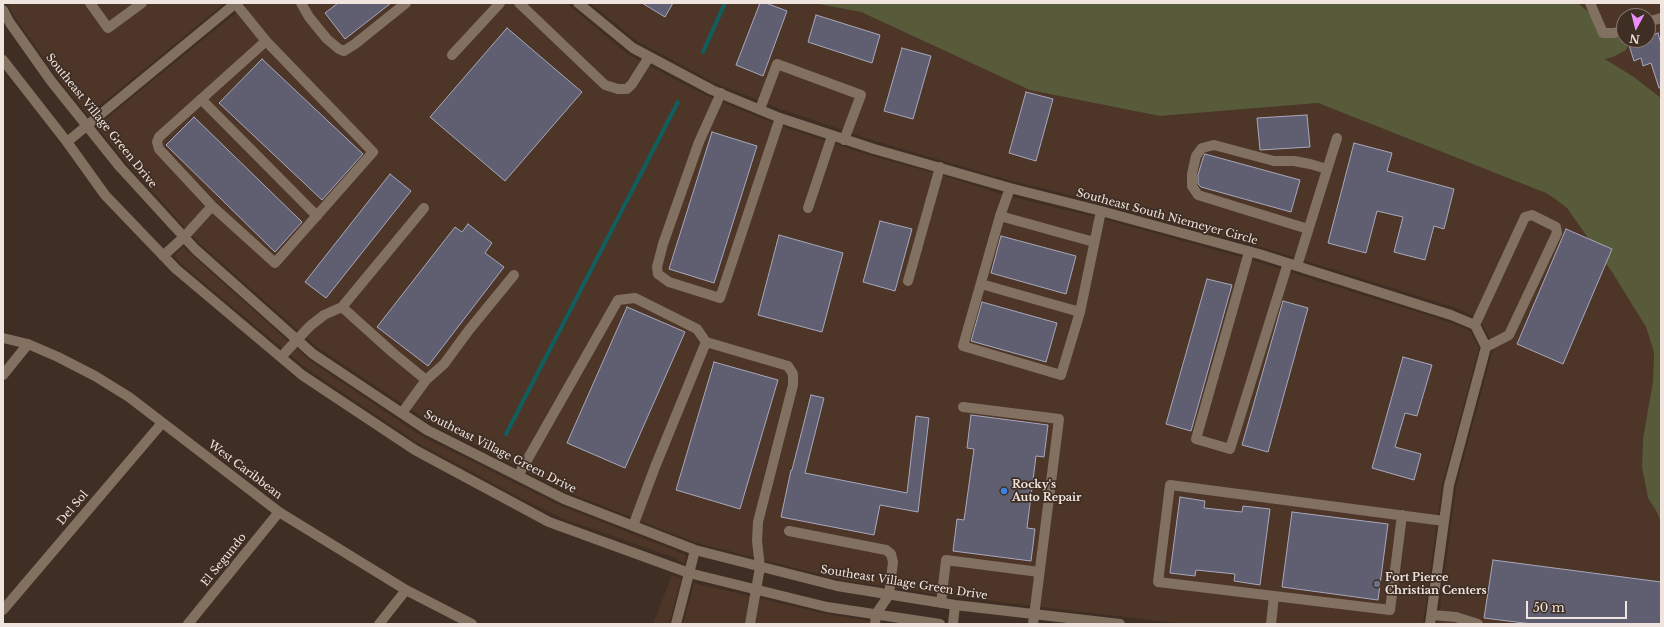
<!DOCTYPE html>
<html>
<head>
<meta charset="utf-8">
<style>
  body { margin:0 }
  #map { position:relative; width:1664px; height:627px; overflow:hidden; background:#3f2e24; font-family:"Libre Baskerville",serif }
  canvas { display:block }
  .frame { position:absolute; inset:0; border:4px solid #f0e5de; pointer-events:none }
  .north { position:absolute; left:1616px; top:8px; width:40px; height:40px; box-sizing:border-box; background:#3f2e24; border:1px solid #86776e; border-radius:50%; rotate:187deg; font-size:11px; font-weight:700; line-height:16px; text-align:center; color:#f0e5de }
  .north::after { content:''; display:block; margin:auto; width:14px; height:18px; background:#ed8cfa; clip-path:polygon(50% 0,100% 100%,50% 72%,0 100%) }
  .scale { position:absolute; left:1526px; top:601px; width:101px; height:18px; box-sizing:border-box; border:2px solid #f0e5de; border-top:0; padding-left:5px; font-size:12px; line-height:14px; white-space:nowrap; color:#f0e5de; -webkit-text-stroke:3px #3f2e24; paint-order:stroke }
</style>
</head>
<body>
<div id="map">
<canvas width="1664" height="627"></canvas>
<div class="frame"></div>
<div class="north">N</div>
<div class="scale">50 m</div>
</div>
<script>
const context = document.querySelector('canvas').getContext('2d');
context.lineJoin = 'round';
function fillPath(path, color) { context.fillStyle = color; context.fill(path, 'evenodd'); }
const poly = rows => new Path2D(rows.map(r => 'M' + r).join(''));
function trace(path, color, width, dash) { context.strokeStyle = color; context.lineWidth = width; context.lineCap = dash ? 'butt' : 'round'; context.setLineDash(dash || []); context.stroke(path); }
function label(font, color, halo, rows, align = 'center') {
  context.font = font + ' "Libre Baskerville",serif'; context.lineWidth = 3.5; context.setLineDash([]); context.textBaseline = 'middle'; context.strokeStyle = halo; context.fillStyle = color; for (const [text, x, y, turn = 0] of rows) {
    context.save(); context.translate(x, y); context.rotate((+turn || 0) * Math.PI / 180); context.textAlign = isNaN(turn) ? turn : align; if (halo) context.strokeText(text, 0, 0); context.fillText(text, 0, 0); context.restore();
  }
}
const built = poly([
  [7,3,225,3,88,115,56,75,15,18],
  [248,3,566,3,629,55,709,97,778,125,872,156,938,174,1008,196,1100,218,1258,262,1449,322,1470,331,1479,348,1442,485,1423,624,1184,624,941,595,838,579,697,543,567,492,431,423,317,347,199,243,125,161,97,126],
  [590,3,813,3,861,12,904,32,1160,116,1318,103,1546,193,1567,208,1579,222,1612,272,1646,327,1654,352,1653,381,1643,439,1642,467,1648,498,1658,514,1661,524,1661,624,1438,624,1456,487,1493,349,1492,343,1481,321,1478,318,1453,307,1261,247,1103,203,1012,181,875,141,783,110,715,83,637,41],
  [1578,3,1661,3,1661,98,1634,77,1605,59,1628,47],
  [1624,16,1648,16,1648,40,1624,40],
  [183,247,309,360,423,437,561,506,686,555,685,563,678,561,678,559,564,519,530,503,418,443,306,368,180,263,174,256],
  [672,575,681,579,669,624,653,624],
  [694,583,826,614,888,624,683,624]
]);
const green = poly([
  [813,3,1578,3,1628,46,1626,50,1613,57,1605,59,1634,77,1661,98,1661,524,1658,514,1648,498,1642,467,1643,439,1653,381,1654,352,1646,327,1612,272,1567,208,1555,199,1546,193,1318,103,1160,116,1030,90,861,12]
]);
const stream = poly([
  [703,52,725,3],
  [506,434,678,102]
]);
const building = poly([
  [338,3,391,3,345,39,325,13,338,3],
  [642,3,673,3,665,17,642,3],
  [760,3,766,3,787,11,763,76,736,65,760,3],
  [816,15,880,35,872,63,808,42,816,15],
  [507,28,582,92,505,181,430,117,507,28],
  [1658,33,1661,44,1661,88,1659,88,1651,63,1643,66,1641,58,1634,61,1629,45,1640,40,1648,40,1648,37,1658,33],
  [902,48,931,56,913,119,884,111,902,48],
  [262,59,363,154,322,200,219,103,262,59],
  [1026,92,1053,99,1036,161,1009,153,1026,92],
  [1307,115,1310,147,1260,150,1257,118,1307,115],
  [194,117,302,222,275,252,166,145,194,117],
  [712,132,757,146,714,283,669,269,712,132],
  [1354,143,1392,153,1387,171,1454,189,1444,229,1434,226,1425,260,1394,252,1403,217,1377,211,1366,253,1328,243,1354,143],
  [1205,154,1300,180,1291,212,1201,187,1198,184,1198,175,1203,158,1205,154],
  [390,174,411,191,326,298,305,282,390,174],
  [880,221,912,229,895,291,863,282,880,221],
  [468,224,492,243,485,253,504,267,428,366,377,327,455,227,462,232,468,224],
  [1566,229,1612,249,1563,364,1517,344,1566,229],
  [779,235,843,253,822,332,758,315,779,235],
  [1001,236,1076,256,1066,294,991,273,1001,236],
  [1207,279,1232,285,1191,431,1166,424,1207,279],
  [1283,301,1308,308,1268,452,1242,445,1283,301],
  [982,302,1057,323,1046,362,971,341,982,302],
  [627,307,685,332,625,468,567,443,627,307],
  [1403,357,1432,365,1417,416,1405,413,1395,447,1421,454,1414,480,1372,468,1403,357],
  [714,362,778,380,740,509,676,490,714,362],
  [811,395,824,398,805,473,907,493,916,416,929,418,918,512,880,505,874,535,781,517,791,470,792,470,811,395],
  [971,415,1048,425,1044,457,1036,456,1027,528,1035,529,1031,561,953,551,957,519,964,520,974,449,967,448,971,415],
  [1180,497,1205,501,1204,508,1242,512,1243,506,1270,509,1260,585,1234,581,1235,574,1196,570,1195,576,1170,573,1180,497],
  [1292,512,1388,524,1378,600,1282,587,1292,512],
  [1493,560,1661,582,1661,624,1532,624,1484,618,1493,560]
]);
const minor = poly([
  [90,3,108,28,142,3],
  [301,3,309,17,327,39,339,49,344,51,355,44,406,3],
  [519,3,605,85,618,89,627,89,632,84,649,57],
  [578,3,633,48,712,90,780,118,874,149,1010,188,1101,211,1259,254,1451,315,1475,325,1486,347,1449,485,1430,624],
  [1590,3,1603,33,1614,33,1624,30],
  [236,4,266,41,373,152,275,263,212,206,159,149,157,142,159,137,266,41],
  [3,10,10,23,51,81,120,167,195,249,313,354,427,430,564,499,695,550,837,586,955,605,1120,624],
  [1648,22,1661,18],
  [452,55,500,3],
  [3,60,67,142,105,195,176,269,302,375,415,450,549,522,689,573,827,607,940,624],
  [721,93,699,142,663,244,657,267,658,274,669,282,720,298,780,118],
  [201,99,317,216],
  [760,109,777,64,861,95,844,140],
  [67,142,236,3],
  [1010,188,1000,216,963,346,1061,375,1080,312,1101,211],
  [808,208,832,136],
  [1000,216,1094,242],
  [1308,229,1198,195,1192,186,1192,174,1196,156,1202,148,1214,145,1274,161,1294,161,1310,164,1327,169],
  [1249,252,1196,439,1230,449,1288,263],
  [163,256,184,237,212,206],
  [1297,266,1337,138],
  [908,281,940,167],
  [981,284,1080,312],
  [1475,325,1525,217,1532,215,1556,227,1557,233,1509,335,1486,347],
  [3,338,28,344,58,357,95,376,129,397,279,512,406,590,472,624],
  [281,357,310,326,324,315,342,307],
  [3,375,28,344],
  [426,380,444,364,469,330,514,275],
  [963,407,1059,419,1033,624],
  [402,413,426,380,392,352,342,307,424,208],
  [518,476,618,300,635,298,697,329,706,342],
  [633,526,655,467,706,342,788,366,793,374,793,385,758,522,757,541,760,567,750,624],
  [789,531,886,550,891,554,893,562,889,595,876,614,875,624],
  [1274,596,1390,610,1402,515],
  [941,603,946,560,1039,572],
  [3,610,162,423],
  [1432,615,1456,617,1478,624],
  [188,624,279,512],
  [379,624,406,590],
  [676,624,695,550],
  [953,624,955,605],
  [1271,624,1274,596,1158,582,1170,485,1444,521]
]);
const markers = [
  [1004,491,4,"#3f7fe0"],
  [1377,584,4,"#6b7280"]
];
const streetNames = [
  ["Southeast Village Green Drive",101,121,51],
  ["Southeast South Niemeyer Circle",1167,217,15],
  ["Southeast Village Green Drive",500,452,27],
  ["West Caribbean",245,470,37],
  ["Del Sol",73,508,-50],
  ["El Segundo",224,560,-51],
  ["Southeast Village Green Drive",904,583,9]
];
const poiNames = [
  ["Rocky's",1012,485],
  ["Auto Repair",1012,498],
  ["Fort Pierce",1385,578],
  ["Christian Centers",1385,591]
];
fillPath(built, '#4d3628');
fillPath(green, '#575b39');
trace(stream, '#105e5e', 4);
fillPath(building, '#605f72');
trace(building, '#a8a8bc', 1);
trace(minor, '#827061', 10);
for (const [x, y, r, color] of markers) { const dot = new Path2D(); dot.arc(x, y, r, 0, 2 * Math.PI); context.fillStyle = color; context.fill(dot); trace(dot, '#3f2e24', 1.5); }
label('11px', '#f0e5de', '#3f2e24', streetNames);
label('bold 11px', '#f0e5de', '#3f2e24', poiNames, 'left');
</script>
</body>
</html>
